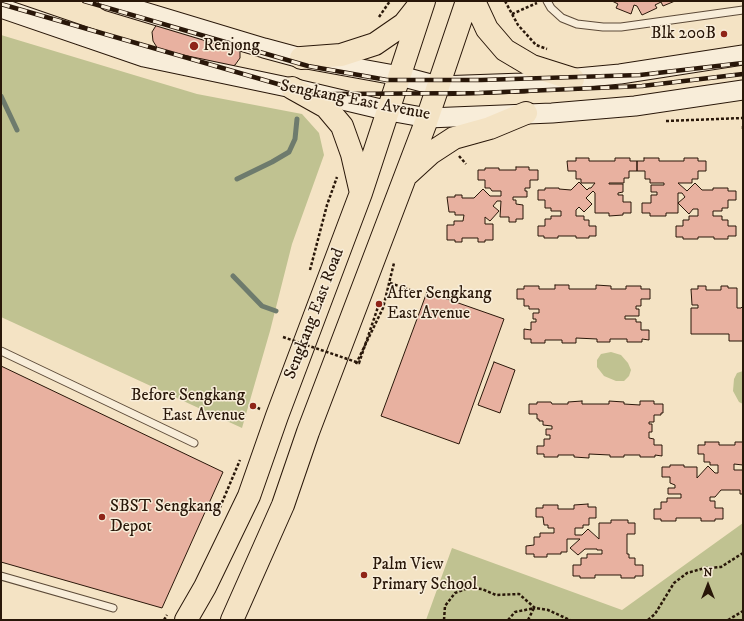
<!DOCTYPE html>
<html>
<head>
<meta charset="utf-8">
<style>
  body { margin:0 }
  #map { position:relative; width:744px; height:621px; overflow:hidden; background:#f4e3c4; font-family:"IM FELL DW Pica",serif }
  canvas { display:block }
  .frame { position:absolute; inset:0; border:2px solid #291709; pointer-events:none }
  .north { position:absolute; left:688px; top:565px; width:40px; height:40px; -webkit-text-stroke:3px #f8edd9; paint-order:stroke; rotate:0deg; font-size:11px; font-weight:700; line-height:16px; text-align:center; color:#291709 }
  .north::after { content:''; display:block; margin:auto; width:14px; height:18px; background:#291709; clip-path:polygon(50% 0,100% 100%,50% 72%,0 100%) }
</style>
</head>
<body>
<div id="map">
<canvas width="744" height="621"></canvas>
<div class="frame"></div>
<div class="north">N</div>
</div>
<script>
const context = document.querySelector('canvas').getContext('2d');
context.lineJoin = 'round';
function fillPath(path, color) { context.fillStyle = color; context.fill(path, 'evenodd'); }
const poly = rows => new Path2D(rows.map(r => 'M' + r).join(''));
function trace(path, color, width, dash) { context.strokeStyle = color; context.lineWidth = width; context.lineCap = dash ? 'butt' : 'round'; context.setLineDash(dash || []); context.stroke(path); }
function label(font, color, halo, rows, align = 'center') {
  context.font = font + ' "IM FELL DW Pica",serif'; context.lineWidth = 3; context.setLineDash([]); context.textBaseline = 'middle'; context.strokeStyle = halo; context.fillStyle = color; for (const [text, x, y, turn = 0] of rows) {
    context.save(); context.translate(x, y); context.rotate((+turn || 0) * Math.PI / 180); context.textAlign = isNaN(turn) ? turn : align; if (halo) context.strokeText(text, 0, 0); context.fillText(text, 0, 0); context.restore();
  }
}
const green = poly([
  [1,35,197,94,302,114,319,133,324,155,292,244,270,331,242,428,1,317],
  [611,352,621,355,628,363,631,370,629,376,624,381,616,381,604,376,597,367,597,360,601,354],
  [743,371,743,404,739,402,733,391,734,379,737,373],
  [743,523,743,620,426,620,452,548,622,610]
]);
const stream = poly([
  [1,96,17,130],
  [237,179,272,162,289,152,295,139,297,119],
  [233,276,262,306,276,311]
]);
const building = poly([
  [612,1,675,1,663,6,661,2,655,5,657,8,642,15,637,6,634,5,631,14,616,8,618,4,612,1],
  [157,24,240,49,240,58,235,65,231,67,222,68,162,50,158,49,153,41,152,32,157,24],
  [576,158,589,158,589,161,615,161,615,158,630,158,630,161,637,161,637,171,629,171,629,178,624,178,624,183,609,183,609,184,623,184,623,192,618,193,618,195,623,195,623,202,631,202,631,213,623,213,623,215,609,216,609,213,595,213,595,193,593,191,586,198,592,204,584,212,579,207,576,210,576,216,584,216,584,220,589,220,589,226,596,226,596,236,589,236,589,238,576,238,576,236,558,236,558,238,544,238,544,236,538,236,538,226,545,226,545,219,551,219,551,216,561,216,561,211,551,211,551,208,545,208,545,200,538,200,538,190,545,190,545,188,559,188,559,189,571,190,579,182,587,190,589,188,591,188,595,183,581,183,581,179,576,179,576,171,568,171,567,161,576,161,576,158],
  [644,158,659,158,659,161,684,161,684,158,698,158,698,161,706,161,706,171,698,171,698,179,692,179,692,183,678,183,687,191,695,183,702,190,713,190,713,188,728,188,728,191,736,191,736,200,728,200,728,208,722,208,722,211,713,211,713,216,722,216,722,220,728,220,728,226,736,226,736,236,728,236,728,239,714,239,714,237,698,237,698,239,683,239,683,237,676,237,676,226,683,226,683,220,689,220,689,216,698,216,698,209,693,209,689,214,678,203,685,197,682,193,678,193,678,213,666,213,666,216,650,216,650,213,642,213,642,203,651,203,651,195,657,195,657,192,651,192,651,185,664,185,664,183,650,183,650,179,645,179,645,171,637,171,637,161,644,161,644,158],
  [516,167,529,167,529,170,538,170,538,180,530,180,530,188,525,188,525,191,527,191,527,197,513,197,513,200,516,200,516,204,523,205,523,219,516,219,516,222,509,222,509,217,500,217,501,201,497,201,493,206,499,211,490,221,485,217,485,224,493,224,493,240,485,240,485,242,478,242,478,238,462,238,462,242,455,242,455,240,447,240,447,225,454,225,454,221,463,221,464,215,455,215,455,212,449,212,447,197,455,197,455,195,462,195,462,198,474,198,483,189,490,196,501,196,501,191,492,191,490,188,485,188,485,180,478,180,478,170,485,170,485,168,499,168,499,170,516,170,516,167],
  [555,285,569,285,569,289,596,289,596,285,611,286,611,289,626,289,626,286,641,286,641,289,650,289,650,299,641,299,641,306,636,306,636,309,639,309,639,316,625,316,625,319,636,319,636,322,641,322,641,330,649,330,649,340,642,339,642,342,627,342,627,339,610,339,610,342,597,342,597,339,576,338,576,343,562,343,562,340,545,340,545,343,531,343,531,339,524,339,524,329,531,330,531,322,536,322,536,319,533,319,533,313,539,313,539,309,529,309,529,306,524,306,524,299,517,299,517,289,524,289,524,286,539,286,539,289,555,289,555,285],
  [698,286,706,286,706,290,721,290,721,286,728,286,728,288,737,288,737,308,741,308,743,306,743,295,743,341,729,341,729,334,691,334,691,308,698,308,698,305,692,305,691,289,698,289,698,286],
  [427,292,504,319,459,444,381,416,427,292],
  [494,362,515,370,500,413,478,405,494,362],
  [1,366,223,472,162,608,1,562,1,366],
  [582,401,582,404,609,404,609,401,624,402,624,404,640,405,640,401,654,401,654,404,663,404,663,413,661,413,661,415,654,415,654,422,649,422,649,424,652,424,652,432,649,432,649,438,654,439,654,445,662,445,662,456,655,455,655,457,640,457,640,455,624,455,624,457,610,457,610,455,589,454,589,458,574,457,574,455,558,455,558,457,544,457,544,454,537,454,537,446,544,446,544,439,550,439,550,435,546,435,546,429,552,429,552,426,543,425,543,421,539,421,539,419,537,419,537,414,529,414,529,404,537,404,537,402,551,402,552,404,568,404,568,402,582,401],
  [705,442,719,442,719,445,735,445,735,442,743,442,743,465,734,464,734,470,743,470,743,494,740,494,740,490,721,490,715,497,710,497,710,501,715,501,715,508,723,508,723,519,715,519,715,521,701,521,701,518,676,518,676,521,661,521,661,519,654,519,654,509,661,509,661,502,667,502,667,498,681,498,681,494,668,494,668,488,675,488,675,485,670,483,670,477,662,477,662,467,670,467,670,465,684,465,684,467,697,467,697,478,708,466,715,473,718,473,718,465,710,465,710,462,704,462,704,454,698,454,698,445,705,445,705,442],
  [588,504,588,507,596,507,596,518,589,518,589,525,583,525,583,528,575,528,575,535,582,535,588,529,599,539,599,523,611,523,611,520,628,520,628,523,635,523,635,534,627,534,627,554,629,554,629,558,635,558,635,565,643,565,643,576,635,576,635,578,621,578,621,575,595,575,595,578,580,578,580,576,573,576,573,565,581,565,581,558,587,558,587,554,602,554,602,550,597,550,597,549,585,549,578,555,570,548,580,539,567,539,567,552,561,552,561,554,547,554,547,557,534,557,534,554,526,554,526,546,534,545,534,537,540,537,540,533,554,533,554,528,548,528,548,525,544,525,543,517,536,517,536,508,543,508,543,505,558,505,558,509,574,509,574,505,588,504]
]);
const path = poly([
  [505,1,518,25,536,45,547,49],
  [512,14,537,3],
  [379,17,390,1],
  [666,121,743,118],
  [743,129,743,124],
  [459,156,466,164],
  [310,270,327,205,337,177],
  [390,283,410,290],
  [356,364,383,308,394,263],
  [253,406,260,409],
  [218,512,240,460],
  [164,620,167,615],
  [444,620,445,606,455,593,468,588,482,589,496,595,519,594,535,608,548,610,570,620],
  [508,620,515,612,535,608],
  [528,620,534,608],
  [648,620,655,614,674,583,687,573,705,568,721,567,743,553],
  [728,620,743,611]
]);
const lane = poly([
  [547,1,551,8,562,18,577,24,603,27,621,27,743,10],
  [1,351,194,443],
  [1,576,113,608]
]);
const secondary = poly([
  [108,1,264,48,301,58,400,76,438,86,523,83,620,74,743,55],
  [1,8,144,57,292,88,389,111,428,118,552,113,635,106,743,90]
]);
const primary = poly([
  [474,1,487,29,505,50,532,66,573,79],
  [301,58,341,55,375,44,404,24,419,5],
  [292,88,326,107,342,126,352,154,361,193],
  [408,174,431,153,454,138,490,128,526,113],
  [186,620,205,587,249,496,277,416,361,193,424,1],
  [232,620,283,505,308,432,426,122,467,1]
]);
const rail = poly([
  [84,1,308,66,387,80,481,80,640,75,743,63],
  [1,4,302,91,334,94,479,93,642,86,743,74]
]);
const pathBridge = poly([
  [283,337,359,363,379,304]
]);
const markers = [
  [724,34,4,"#8f2418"],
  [194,46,5,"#8f2418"],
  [379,304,4,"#8f2418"],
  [253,406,4,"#8f2418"],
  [102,517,4,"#8f2418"],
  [364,575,4,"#8f2418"]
];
const poiNames = [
  ["Blk 200B",716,34,"right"],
  ["Renjong",203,46],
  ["After Sengkang",387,294],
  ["East Avenue",387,314],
  ["Before Sengkang",245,396,"right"],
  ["East Avenue",245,416,"right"],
  ["SBST Sengkang",110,507],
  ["Depot",110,527],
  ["Palm View",372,565],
  ["Primary School",372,585]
];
const streetNames = [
  ["Sengkang East Avenue",355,101,11],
  ["Sengkang East Road",315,314,-69]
];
fillPath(green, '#c0c291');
trace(stream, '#6e7b6d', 5);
fillPath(building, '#e8b1a0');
trace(building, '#291709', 1);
trace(lane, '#5c4a38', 9);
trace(secondary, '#291709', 21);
trace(primary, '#291709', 24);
trace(path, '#291709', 2.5, [3, 2]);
trace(lane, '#f8edd9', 7);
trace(secondary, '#f8edd9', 19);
trace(primary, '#f4e3c4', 22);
trace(rail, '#291709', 4.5);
trace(rail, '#f8edd9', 3, [9]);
trace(pathBridge, '#291709', 2.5, [3, 2]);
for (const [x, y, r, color] of markers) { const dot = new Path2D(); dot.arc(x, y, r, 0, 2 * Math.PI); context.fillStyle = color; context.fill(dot); trace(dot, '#f8edd9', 1.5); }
label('17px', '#291709', '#f8edd9', poiNames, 'left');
label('17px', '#291709', '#f8edd9', streetNames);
</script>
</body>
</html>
